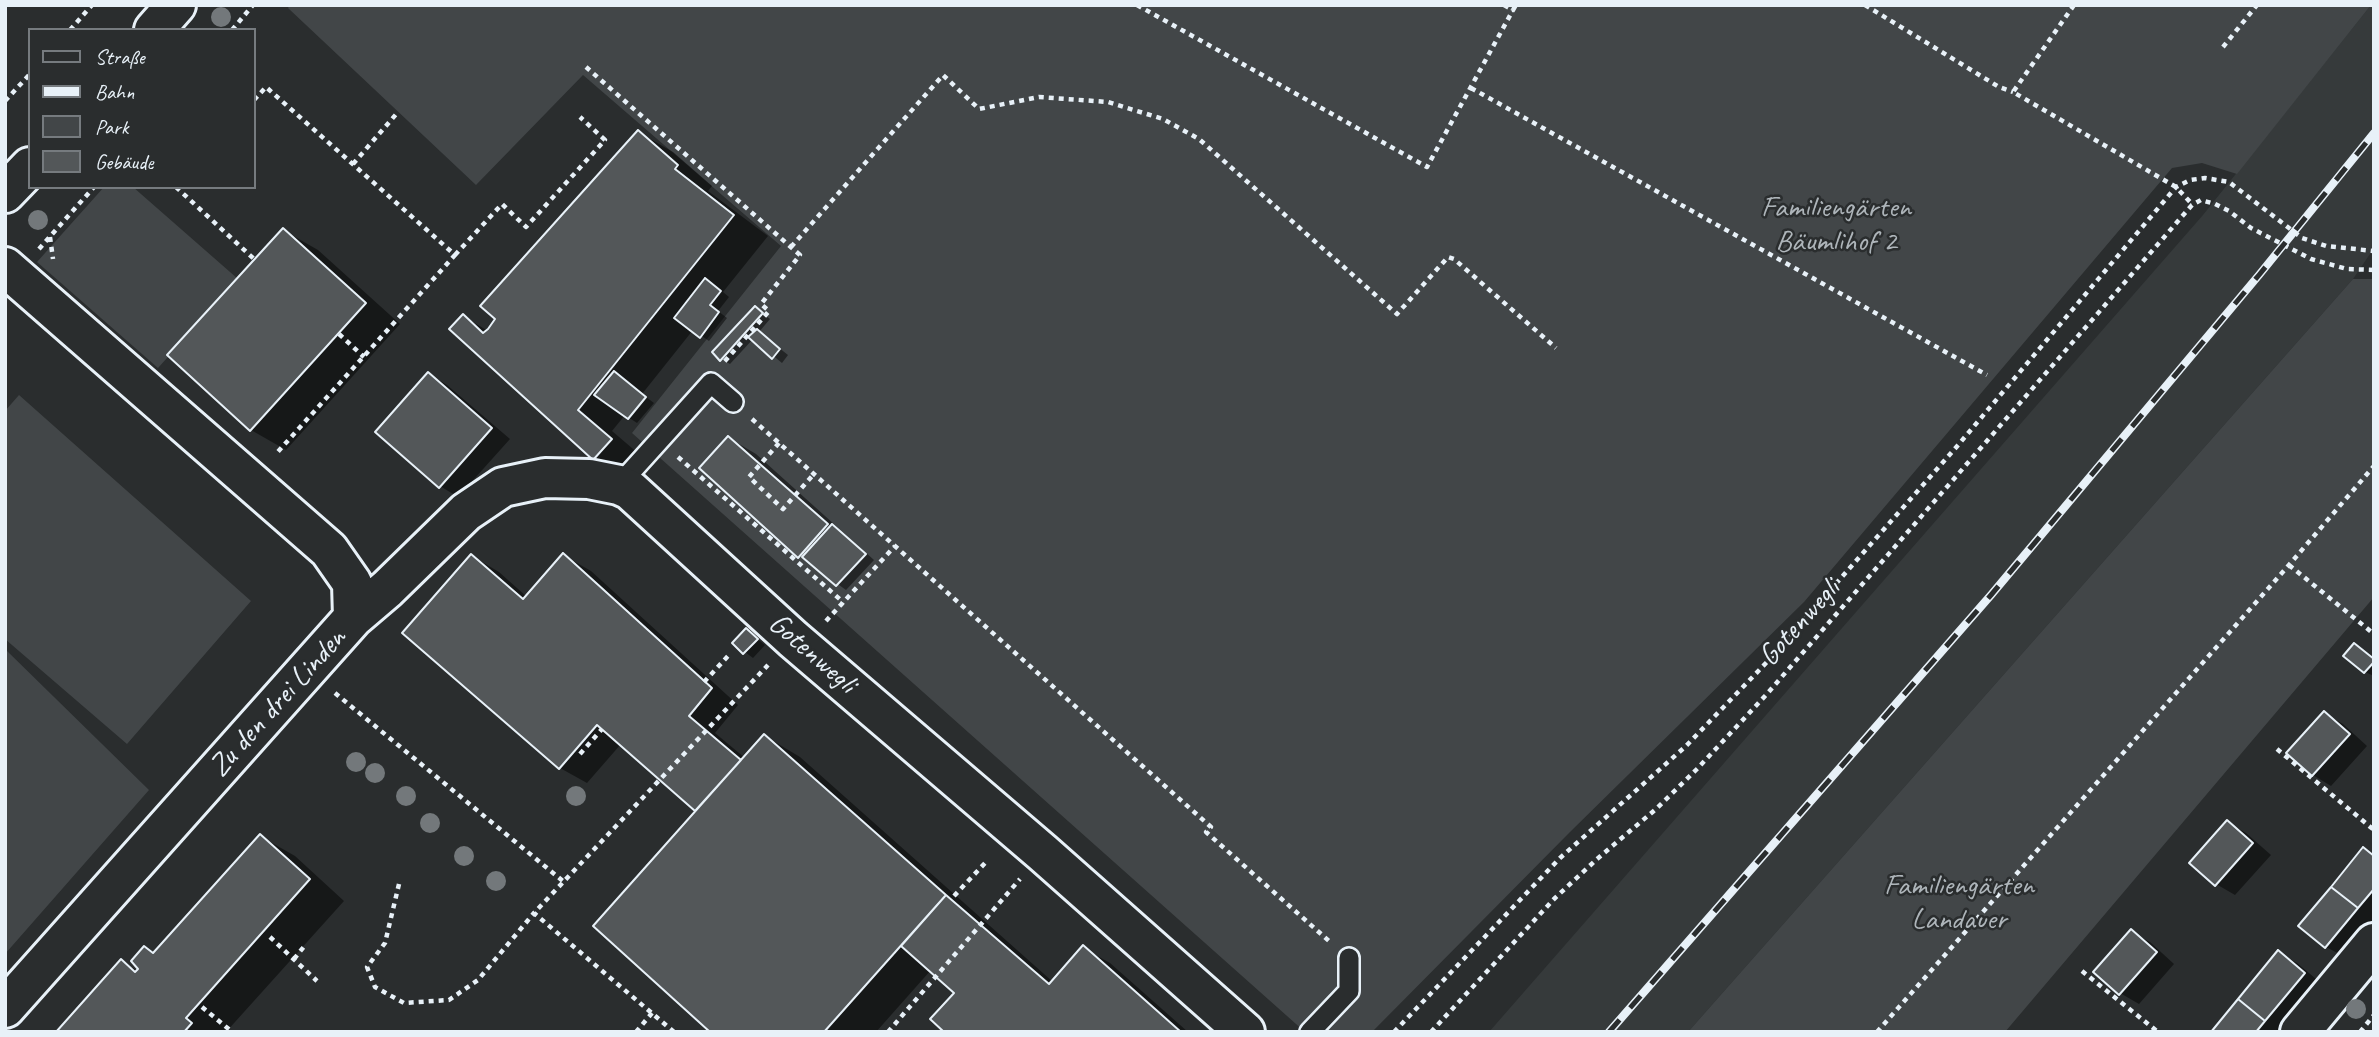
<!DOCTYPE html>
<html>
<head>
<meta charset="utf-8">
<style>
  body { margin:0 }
  #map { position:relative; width:2379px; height:1037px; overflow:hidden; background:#2a2d2e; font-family:Caveat,sans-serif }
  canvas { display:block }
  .frame { position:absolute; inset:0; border:7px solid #e8f1f8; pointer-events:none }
  .legend { position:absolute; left:28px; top:28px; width:228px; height:161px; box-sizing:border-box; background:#2a2d2e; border:2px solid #767b7f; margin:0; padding:9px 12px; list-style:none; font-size:21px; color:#e8f1f8 }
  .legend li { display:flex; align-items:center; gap:14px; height:35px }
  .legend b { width:35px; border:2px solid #767b7f }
</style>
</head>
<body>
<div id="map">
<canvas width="2379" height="1037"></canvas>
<div class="frame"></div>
<ul class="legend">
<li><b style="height:9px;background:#2a2d2e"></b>Straße</li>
<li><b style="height:9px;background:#e8f1f8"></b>Bahn</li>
<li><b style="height:19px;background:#424648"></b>Park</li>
<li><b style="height:19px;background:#535759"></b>Gebäude</li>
</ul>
</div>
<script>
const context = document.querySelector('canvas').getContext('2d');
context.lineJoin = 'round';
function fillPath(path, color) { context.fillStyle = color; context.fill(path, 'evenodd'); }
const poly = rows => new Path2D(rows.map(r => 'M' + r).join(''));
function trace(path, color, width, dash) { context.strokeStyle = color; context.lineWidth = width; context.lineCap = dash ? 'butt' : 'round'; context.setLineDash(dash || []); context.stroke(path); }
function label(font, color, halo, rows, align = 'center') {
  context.font = font + ' Caveat,sans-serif'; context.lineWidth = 5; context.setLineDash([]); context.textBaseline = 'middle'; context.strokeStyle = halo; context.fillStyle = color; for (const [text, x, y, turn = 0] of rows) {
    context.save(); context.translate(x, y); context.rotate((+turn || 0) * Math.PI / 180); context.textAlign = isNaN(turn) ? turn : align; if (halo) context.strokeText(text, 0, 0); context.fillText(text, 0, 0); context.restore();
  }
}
const built = poly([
  [2371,5,2374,5,2374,248,2353,279,1688,1032,1489,1032,2203,215]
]);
const green = poly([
  [290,5,2371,5,2237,174,2202,163,2172,168,1804,602,1570,832,1372,1032,1305,1032,632,433,781,246,583,75,476,185,288,8],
  [104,187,133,187,238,279,158,368,37,262],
  [2353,279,2374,279,2374,597,2005,1032,1688,1032],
  [19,395,251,601,127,744,5,639,5,411],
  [5,649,149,790,5,954]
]);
const shadow = poly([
  [638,132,673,152,712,186,708,191,768,236,723,292,729,297,718,311,727,318,709,341,693,330,642,394,654,403,637,423,625,415,612,431,646,460,629,479,594,459,452,329,463,316,488,331],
  [283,230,318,250,400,324,286,450,251,430],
  [755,308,770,319,759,332,788,355,782,363,753,339,730,364,721,359],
  [429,374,447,385,510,439,458,497,440,486],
  [729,438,756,454,874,560,846,590,799,556],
  [563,555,591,571,738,705,715,733,745,758,765,736,800,757,1053,982,1083,948,1110,963,1188,1032,947,1032,956,992,931,970,876,1032,714,1032,698,811,621,744,587,783,560,768,472,556,499,572,527,597],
  [747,631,765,645,753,658,745,652],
  [2355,645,2374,658,2374,676,2365,672],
  [2324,713,2343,724,2367,746,2331,786,2313,775],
  [2227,822,2246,833,2271,855,2235,895,2216,884],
  [260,836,295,856,344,901,226,1032,58,1032,122,962,138,971],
  [2364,850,2374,855,2374,922,2345,957,2326,947],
  [2131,932,2150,942,2174,964,2139,1004,2120,993],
  [2278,953,2297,963,2322,984,2283,1032,2213,1032]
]);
const building = poly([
  [638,130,678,165,675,169,734,215,578,410,612,439,593,460,449,329,463,314,483,333,488,329,495,319,480,306,638,130],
  [283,228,366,303,250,431,167,355,283,228],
  [705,278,721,291,710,305,719,312,700,338,674,318,705,278],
  [755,306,763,313,720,361,712,352,755,306],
  [757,329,780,349,772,359,748,337,757,329],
  [614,371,646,397,628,419,594,395,614,371],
  [428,372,492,428,439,488,375,432,428,372],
  [728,436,828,524,798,558,699,468,728,436],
  [832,524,866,554,836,586,802,557,832,524],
  [563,553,712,688,689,716,741,760,695,811,597,725,559,769,402,633,471,554,523,599,563,553],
  [746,628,758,639,743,654,732,643,746,628],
  [2354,643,2374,659,2374,662,2364,673,2343,656,2354,643],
  [2324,711,2350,734,2312,776,2286,753,2324,711],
  [764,734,946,895,824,1032,710,1032,593,926,764,734],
  [2227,820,2253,843,2215,886,2189,863,2227,820],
  [260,834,310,879,186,1018,192,1023,184,1032,56,1032,121,959,135,972,138,969,131,961,144,946,153,953,260,834],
  [2363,847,2374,856,2374,889,2358,908,2331,887,2363,847],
  [2331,887,2358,908,2325,948,2298,926,2331,887],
  [946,895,1049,984,1083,945,1181,1032,944,1032,930,1019,954,993,901,946,946,895],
  [2131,929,2157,952,2119,995,2093,972,2131,929],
  [2278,950,2305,973,2265,1021,2238,999,2278,950],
  [2238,999,2265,1021,2256,1032,2211,1032,2238,999]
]);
const path = poly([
  [1137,5,1427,167,1513,10],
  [1504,5,1513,10,1516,5],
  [1865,5,1999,87,2013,92],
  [2074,5,2013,92,2176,187,2192,204],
  [70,30,92,5],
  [232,30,253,5],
  [2223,47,2257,5],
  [586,67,800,255,761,304,769,311,724,362],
  [1471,88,1987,375],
  [254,100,266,87,455,255,275,455],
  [5,101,30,74],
  [353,164,398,112],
  [176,187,254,259],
  [50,237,53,259],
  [791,247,943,75,979,109,1039,97,1108,102,1163,119,1199,139,1397,314,1448,257,1454,259,1556,348],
  [39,249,94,187],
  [455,255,502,204,526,227,605,140,580,117],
  [339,334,364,357],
  [752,419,1211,827,1206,832,1329,941],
  [779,443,749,477,783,509,814,474],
  [678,457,843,602,841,605],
  [2289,565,2374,634],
  [826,621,895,546],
  [704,682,728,656],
  [335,693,564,882],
  [2277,749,2374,830],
  [580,754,602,729],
  [399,884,385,943,367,967,375,987,404,1003,449,1000,478,980,534,913],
  [954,896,986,862],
  [270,937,317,981],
  [294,959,306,944],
  [2082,971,2158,1032],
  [202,1007,231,1031],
  [636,1032,652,1013],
  [674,1032,534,913,768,665],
  [888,1032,1020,879],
  [1394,1032,1560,858,1686,746,1767,662,1959,444,2176,187,2190,180,2205,178,2229,182,2302,238,2326,246,2374,251],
  [1431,1032,1554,899,1597,859,1656,809,1697,769,1766,695,2192,205,2201,200,2215,204,2229,211,2251,228,2311,259,2347,269,2374,270],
  [1877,1032,2289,565,2374,466],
  [2360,1032,2374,1015]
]);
const service = poly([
  [619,485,711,383,733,402],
  [1310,1032,1349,991,1349,958]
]);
const minor = poly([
  [5,267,329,550,352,583,353,618],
  [5,1008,353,618,387,589,466,512,503,487,545,478,589,479,619,485,630,490,793,639,1043,853,1245,1032],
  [2300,1032,2374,943]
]);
const secondary = poly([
  [154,30,176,5],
  [5,193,30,167]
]);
const rail = poly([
  [1609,1032,1991,595,2259,275,2374,133]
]);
const trees = [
  [221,17],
  [38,220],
  [356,762],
  [375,773],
  [406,796],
  [576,796],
  [430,823],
  [464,856],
  [496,881],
  [2356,1009]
];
const parkNames = [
  ["Familiengärten",1836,208],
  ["Bäumlihof 2",1836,242],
  ["Familiengärten",1959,886],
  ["Landauer",1959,920]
];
const streetNames = [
  ["Gotenwegli",1800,623,-48],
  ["Gotenwegli",812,654,41],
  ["Zu den drei Linden",278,703,-48]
];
fillPath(built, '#363a3b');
fillPath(green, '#424648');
fillPath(shadow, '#0007');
fillPath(building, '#535759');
trace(building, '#e8f1f8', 2);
trace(service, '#e8f1f8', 24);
trace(minor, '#e8f1f8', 44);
trace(secondary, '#e8f1f8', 44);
trace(path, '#e8f1f8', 4.5, [5, 5]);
trace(service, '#2a2d2e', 19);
trace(minor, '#2a2d2e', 38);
trace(secondary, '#2a2d2e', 38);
trace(rail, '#e8f1f8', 8);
trace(rail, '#2a2d2e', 5, [16]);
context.fillStyle = '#73787b';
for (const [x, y] of trees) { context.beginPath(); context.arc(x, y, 10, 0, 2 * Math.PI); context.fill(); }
label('30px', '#aeb5ba', '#2a2d2e', parkNames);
label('30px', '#e8f1f8', '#2a2d2e', streetNames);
</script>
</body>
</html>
